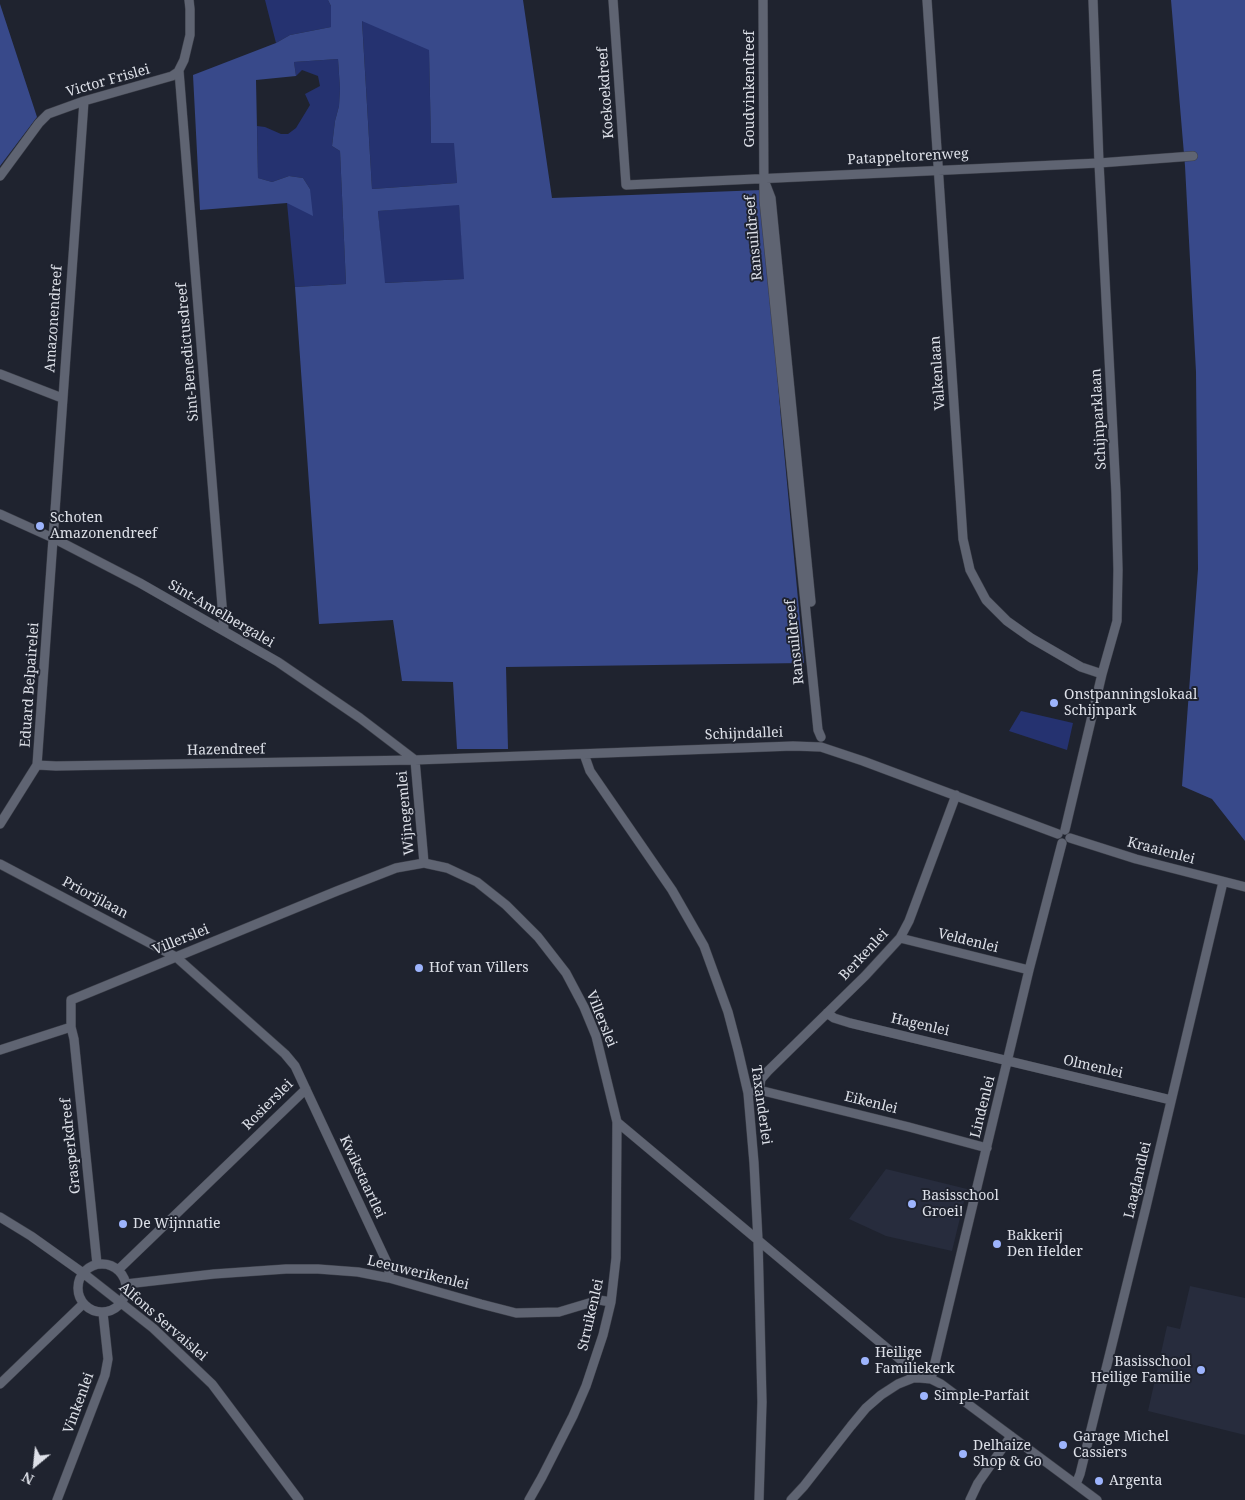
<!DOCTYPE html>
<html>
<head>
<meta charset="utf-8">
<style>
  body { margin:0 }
  #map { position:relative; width:1245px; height:1500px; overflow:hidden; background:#1f232f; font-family:"Noto Serif",serif }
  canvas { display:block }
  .north { position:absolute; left:10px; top:1440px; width:50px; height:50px; -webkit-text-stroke:4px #1f232f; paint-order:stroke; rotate:208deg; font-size:14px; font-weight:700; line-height:20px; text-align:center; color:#dde0e8 }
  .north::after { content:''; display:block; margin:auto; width:18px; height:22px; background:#dde0e8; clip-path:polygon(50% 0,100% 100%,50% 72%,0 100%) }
</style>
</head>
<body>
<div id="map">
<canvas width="1245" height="1500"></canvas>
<div class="north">N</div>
</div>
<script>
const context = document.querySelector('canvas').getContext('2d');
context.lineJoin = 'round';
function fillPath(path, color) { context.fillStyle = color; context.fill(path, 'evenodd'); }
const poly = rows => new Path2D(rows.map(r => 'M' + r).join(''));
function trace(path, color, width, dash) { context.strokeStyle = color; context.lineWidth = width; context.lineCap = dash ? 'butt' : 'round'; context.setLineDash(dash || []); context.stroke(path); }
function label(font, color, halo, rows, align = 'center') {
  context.font = font + ' "Noto Serif",serif'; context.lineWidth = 4; context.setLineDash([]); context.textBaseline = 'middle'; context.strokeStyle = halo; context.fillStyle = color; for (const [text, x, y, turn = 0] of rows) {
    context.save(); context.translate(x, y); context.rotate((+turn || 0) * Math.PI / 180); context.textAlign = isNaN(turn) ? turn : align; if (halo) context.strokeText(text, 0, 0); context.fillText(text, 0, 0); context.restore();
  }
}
const built = poly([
  [886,1169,967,1189,952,1251,886,1236,849,1219],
  [1190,1286,1245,1298,1245,1435,1148,1411,1167,1326,1180,1329]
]);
const green = poly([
  [265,0,328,0,331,6,331,27,290,35,276,43],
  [362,20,429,49,431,143,455,143,457,183,372,189],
  [338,59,340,89,339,106,335,121,332,146,340,151,346,284,295,287,287,203,310,189,303,178,289,176,272,182,258,178,257,126,265,127,281,134,288,134,296,128,310,105,305,94,320,86,318,76,302,70,296,76,294,62],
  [459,204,465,279,384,283,378,211],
  [1021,711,1073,723,1067,750,1009,731]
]);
const forest = poly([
  [328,0,523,0,552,198,762,190,781,419,804,663,506,667,508,749,457,749,453,682,402,681,393,620,319,624,295,287,346,284,340,151,332,146,335,121,339,106,340,89,338,59,294,62,296,76,256,80,258,178,272,182,289,176,303,178,310,189,313,216,287,203,200,210,193,75,276,43,290,35,331,27,331,6],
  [362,21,429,50,431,143,454,143,457,183,372,189],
  [459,205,464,279,385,283,378,211],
  [1171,0,1245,0,1245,841,1212,799,1182,786,1198,569,1196,372,1185,166],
  [0,4,37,117,0,166]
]);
const minor = poly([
  [613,0,626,185,1099,163,1193,156],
  [763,0,764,200,818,730,821,737],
  [927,0,963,539,970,570,986,600,1007,621,1031,638,1081,667,1102,674],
  [179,71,224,630],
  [0,176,39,123,48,114,84,101,172,76,178,72,184,60,190,35,190,9,189,0],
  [766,185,771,198,811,602],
  [0,374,62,398],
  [0,514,53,538,140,583,278,662,360,718,415,760],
  [584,754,590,771,672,890,704,946,728,1012,738,1050,748,1093,754,1163,758,1240,762,1402,759,1500],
  [415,760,424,863],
  [37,765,56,766,415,760,793,746,821,747,863,761,1058,834],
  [0,824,37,765,84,101],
  [1065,830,1102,674,1117,621,1118,570,1116,493,1099,163,1093,0],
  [1070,838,1136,859,1245,887],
  [0,864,176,957,285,1054,295,1066,389,1267,389,1278],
  [900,938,1029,970],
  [827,1013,834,1018,850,1023,1171,1100],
  [71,1027,74,1039,97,1264],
  [0,1050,71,1027,71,1000,337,891,396,868,424,863,447,868,477,882,506,905,538,937,566,973,584,1007,596,1036,617,1122,616,1258,611,1302,603,1335,586,1386,573,1416,542,1477,529,1500],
  [759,1090,761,1079,768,1071,865,976,900,938,909,921,956,795],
  [755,1091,759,1090,909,1127,987,1148],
  [617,1122,907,1365,913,1378],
  [0,1217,31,1236,83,1273,153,1328,192,1365,212,1384,299,1500],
  '78 1288a24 24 0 1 1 48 0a24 24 0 1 1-48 0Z',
  [118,1270,306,1089],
  [126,1284,214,1274,286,1269,318,1269,358,1272,389,1278,481,1304,516,1313,559,1312,599,1300,611,1302],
  [931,1379,1029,970,1062,843],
  [0,1384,83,1304],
  [1076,1484,1080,1474,1146,1207,1223,882],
  [57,1500,105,1375,108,1359,103,1313],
  [791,1500,804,1486,851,1426,866,1408,881,1395,898,1384,913,1378,920,1378,931,1379,941,1384,1097,1500],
  [970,1500,978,1483,1011,1436]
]);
const markers = [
  [40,526,5,"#9db4fd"],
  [1054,703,5,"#9db4fd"],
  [419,968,5,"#9db4fd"],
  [912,1204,5,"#9db4fd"],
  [123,1224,5,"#9db4fd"],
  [997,1244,5,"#9db4fd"],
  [865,1361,5,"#9db4fd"],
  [1201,1370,5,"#9db4fd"],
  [924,1396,5,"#9db4fd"],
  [1063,1445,5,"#9db4fd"],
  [963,1454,5,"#9db4fd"],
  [1099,1481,5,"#9db4fd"]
];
const streetNames = [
  ["Victor Frislei",108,81,-16],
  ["Goudvinkendreef",750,89,-90],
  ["Koekoekdreef",606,93,-94],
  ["Patappeltorenweg",908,157,-3],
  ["Ransuildreef",754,238,-95],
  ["Amazonendreef",54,319,-86],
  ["Sint-Benedictusdreef",188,352,-95],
  ["Valkenlaan",938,373,-94],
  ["Schijnparklaan",1099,419,-93],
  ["Sint-Amelbergalei",221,614,30],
  ["Ransuildreef",795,642,-96],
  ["Eduard Belpairelei",30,685,-86],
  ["Schijndallei",744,734,-2],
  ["Hazendreef",226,750,-1],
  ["Wijnegemlei",406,813,-95],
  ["Kraaienlei",1161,851,15],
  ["Priorijlaan",95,898,28],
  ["Villerslei",181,940,-22],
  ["Veldenlei",968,941,14],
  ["Berkenlei",864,955,-47],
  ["Villerslei",601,1019,68],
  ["Hagenlei",920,1025,13],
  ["Olmenlei",1093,1067,13],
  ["Eikenlei",871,1103,14],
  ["Rosierslei",268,1105,-45],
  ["Taxanderlei",761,1105,82],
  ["Lindenlei",983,1107,-76],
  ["Grasperkdreef",71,1146,-96],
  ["Kwikstaartlei",362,1177,65],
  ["Laaglandlei",1138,1180,-77],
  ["Leeuwerikenlei",418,1273,14],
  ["Struikenlei",591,1315,-77],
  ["Alfons Servaislei",163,1322,41],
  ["Vinkenlei",79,1403,-70]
];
const poiNames = [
  ["Schoten",50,518],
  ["Amazonendreef",50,534],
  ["Onstpanningslokaal",1064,695],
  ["Schijnpark",1064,711],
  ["Hof van Villers",429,968],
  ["Basisschool",922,1196],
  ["Groei!",922,1212],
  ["De Wijnnatie",133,1224],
  ["Bakkerij",1007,1236],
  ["Den Helder",1007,1252],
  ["Heilige",875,1353],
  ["Familiekerk",875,1369],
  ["Basisschool",1191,1362,"right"],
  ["Heilige Familie",1191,1378,"right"],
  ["Simple-Parfait",934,1396],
  ["Garage Michel",1073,1437],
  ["Cassiers",1073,1453],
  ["Delhaize",973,1446],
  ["Shop & Go",973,1462],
  ["Argenta",1109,1481]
];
fillPath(built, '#272c3d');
fillPath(green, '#253270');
fillPath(forest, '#38498a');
trace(minor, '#3c3f49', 10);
trace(minor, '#5f6472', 9);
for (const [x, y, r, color] of markers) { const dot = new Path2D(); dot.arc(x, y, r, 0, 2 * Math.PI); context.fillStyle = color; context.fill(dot); trace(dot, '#1f232f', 2); }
label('14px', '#dde0e8', '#1f232f', streetNames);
label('14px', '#dde0e8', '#1f232f', poiNames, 'left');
</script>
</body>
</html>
